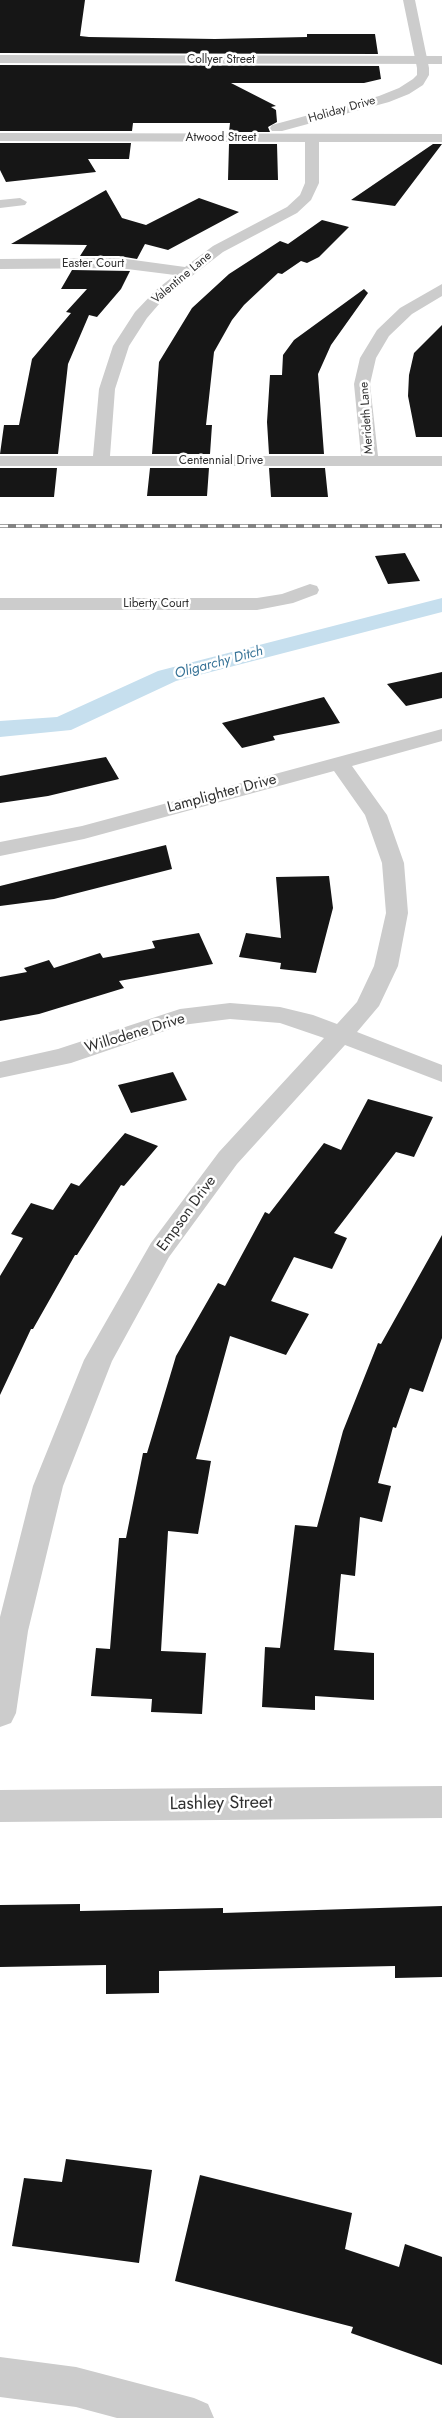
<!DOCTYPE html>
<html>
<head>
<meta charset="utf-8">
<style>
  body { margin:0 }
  canvas { display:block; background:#fff }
</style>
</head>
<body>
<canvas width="442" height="2418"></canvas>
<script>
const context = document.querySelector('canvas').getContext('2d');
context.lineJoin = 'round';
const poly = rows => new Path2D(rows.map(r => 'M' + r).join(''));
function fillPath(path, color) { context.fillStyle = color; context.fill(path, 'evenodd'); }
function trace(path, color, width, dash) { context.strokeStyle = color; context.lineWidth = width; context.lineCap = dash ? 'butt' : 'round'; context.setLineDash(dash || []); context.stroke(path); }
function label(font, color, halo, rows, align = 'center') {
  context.font = font + ' Jost,sans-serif'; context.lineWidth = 5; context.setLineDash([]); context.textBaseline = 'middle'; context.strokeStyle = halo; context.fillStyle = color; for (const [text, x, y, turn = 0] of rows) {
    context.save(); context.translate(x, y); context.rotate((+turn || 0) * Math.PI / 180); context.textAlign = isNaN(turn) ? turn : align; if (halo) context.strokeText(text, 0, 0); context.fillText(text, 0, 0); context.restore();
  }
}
const canal = poly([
  [442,598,442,612,176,681,71,730,0,737,0,721,57,717,158,671,442,598]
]);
const building = poly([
  [0,0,85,0,80,36,89,37,215,39,307,37,307,34,375,34,378,54,0,53],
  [0,65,379,66,381,79,364,83,231,83,276,106,271,107,276,110,277,122,268,127,270,132,229,132,230,123,133,123,132,131,0,131],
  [0,143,131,143,129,159,88,159,96,172,6,182,0,170],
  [229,144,277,144,278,180,228,180],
  [433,144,442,144,395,206,351,200],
  [106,190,122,218,146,225,199,198,239,212,168,250,145,244,137,259,119,256,80,256,87,245,11,244],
  [322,220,349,227,319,257,307,263,301,261,282,274,278,273,244,305,232,320,214,352,206,425,212,425,210,454,152,454,159,362,192,308,229,274,280,241,288,244],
  [72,270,130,271,121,289,97,317,89,315,68,364,58,454,0,454,4,425,19,425,32,359,71,313,66,312,87,289,61,289],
  [364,289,368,293,331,345,318,374,324,454,269,454,267,422,270,375,282,375,283,355,294,340],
  [442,325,442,437,416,437,408,396,409,375,414,353],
  [0,468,57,468,54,497,0,497],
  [150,468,209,468,207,496,147,496],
  [269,468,325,468,328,497,271,497],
  [405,553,420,581,388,584,375,556],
  [442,672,442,698,406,706,387,684],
  [324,697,340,723,273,736,275,740,242,748,222,723],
  [106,757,119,779,48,796,0,803,0,776],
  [166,845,172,869,54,899,0,906,0,886],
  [329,876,333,908,316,973,280,969,281,963,239,957,246,933,281,938,276,877],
  [199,933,213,964,119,981,124,988,39,1014,0,1021,0,977,27,972,24,968,49,960,54,968,100,953,103,958,155,948,152,941],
  [173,1072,187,1100,131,1113,118,1085],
  [368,1099,433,1117,414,1157,396,1152,334,1233,347,1238,332,1269,294,1257,271,1301,309,1314,286,1355,230,1336,196,1459,211,1461,198,1534,168,1531,161,1651,206,1653,202,1714,151,1712,152,1699,91,1696,96,1648,110,1649,119,1538,126,1538,143,1453,147,1453,176,1356,218,1283,225,1286,265,1212,269,1214,324,1143,341,1150],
  [125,1133,158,1146,124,1186,121,1185,77,1255,75,1255,33,1329,31,1329,0,1395,0,1276,23,1238,11,1234,31,1203,53,1210,71,1183,79,1186],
  [442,1235,442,1338,423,1392,410,1388,396,1428,393,1427,378,1483,391,1486,382,1522,360,1517,355,1576,341,1574,334,1650,374,1653,374,1700,315,1696,315,1710,262,1707,265,1647,280,1648,295,1525,317,1527,343,1431,378,1343,381,1344],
  [80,1904,80,1911,223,1908,223,1913,442,1906,442,1977,395,1978,395,1966,159,1971,159,1993,106,1994,106,1965,0,1967,0,1905],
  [66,2159,152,2170,139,2263,12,2246,24,2178,62,2182],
  [200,2175,352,2213,345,2249,399,2267,405,2244,442,2257,442,2365,351,2333,353,2327,175,2281]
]);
const minor = poly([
  [403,0,415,0,429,68,429,75,423,85,409,94,389,102,282,131,272,131,270,128,272,125,379,96,399,88,413,79,417,75,417,68,403,0],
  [0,133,442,134,442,142,319,142,319,183,311,200,297,213,223,252,166,296,147,318,129,346,115,389,110,456,361,456,354,384,360,358,377,330,400,308,442,284,442,296,412,314,389,336,376,358,370,384,378,456,442,456,442,466,0,466,0,456,93,456,99,389,113,346,135,312,156,290,175,275,119,268,0,269,0,259,119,258,185,267,213,246,287,207,300,195,305,183,305,142,0,141,0,133],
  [20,198,27,202,25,205,0,208,0,200,20,198],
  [310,584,317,586,319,590,317,594,293,603,257,610,0,610,0,598,257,598,282,594,310,584],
  [442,729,442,741,352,766,387,815,404,863,408,913,398,966,379,1006,357,1032,442,1065,442,1082,345,1045,237,1164,169,1257,112,1361,63,1486,28,1631,16,1713,11,1723,0,1727,0,1617,33,1486,84,1360,151,1243,219,1152,324,1038,280,1023,230,1019,182,1025,71,1063,0,1078,0,1062,58,1049,180,1009,230,1003,280,1007,313,1015,337,1024,357,1002,374,966,386,913,382,863,365,815,334,771,84,839,0,856,0,842,82,826,442,729],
  [0,2357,76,2367,194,2398,208,2404,214,2418,117,2418,76,2407,0,2397,0,2357]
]);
const tertiary = poly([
  [0,55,442,56,442,64,0,63,0,55],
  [442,1786,442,1818,0,1822,0,1790,442,1786]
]);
const rail = poly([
  [0,526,442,526]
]);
const farStreetnames = [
  ["Collyer Street",221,60],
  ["Holiday Drive",342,110,-16],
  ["Atwood Street",221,138],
  ["Easter Court",93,264],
  ["Valentine Lane",182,278,-40],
  ["Merideth Lane",367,418,-94],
  ["Centennial Drive",221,461],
  ["Liberty Court",156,604]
];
const farWaternames = [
  ["Oligarchy Ditch",219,663,-15]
];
const streetNames = [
  ["Lamplighter Drive",222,794,-15],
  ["Willodene Drive",135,1034,-17],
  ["Empson Drive",187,1214,-54]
];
const nearStreetnames = [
  ["Lashley Street",221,1804,-1]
];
fillPath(canal, '#c6dfee');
fillPath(building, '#161616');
fillPath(minor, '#ccc');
fillPath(tertiary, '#ccc');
trace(rail, '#848484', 4);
trace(rail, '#fff', 2.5, [8]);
label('12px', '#2f2f2f', '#fff', farStreetnames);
label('italic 14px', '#377397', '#fff', farWaternames);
label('15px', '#2f2f2f', '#fff', streetNames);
label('18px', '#2f2f2f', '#fff', nearStreetnames);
</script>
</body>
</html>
